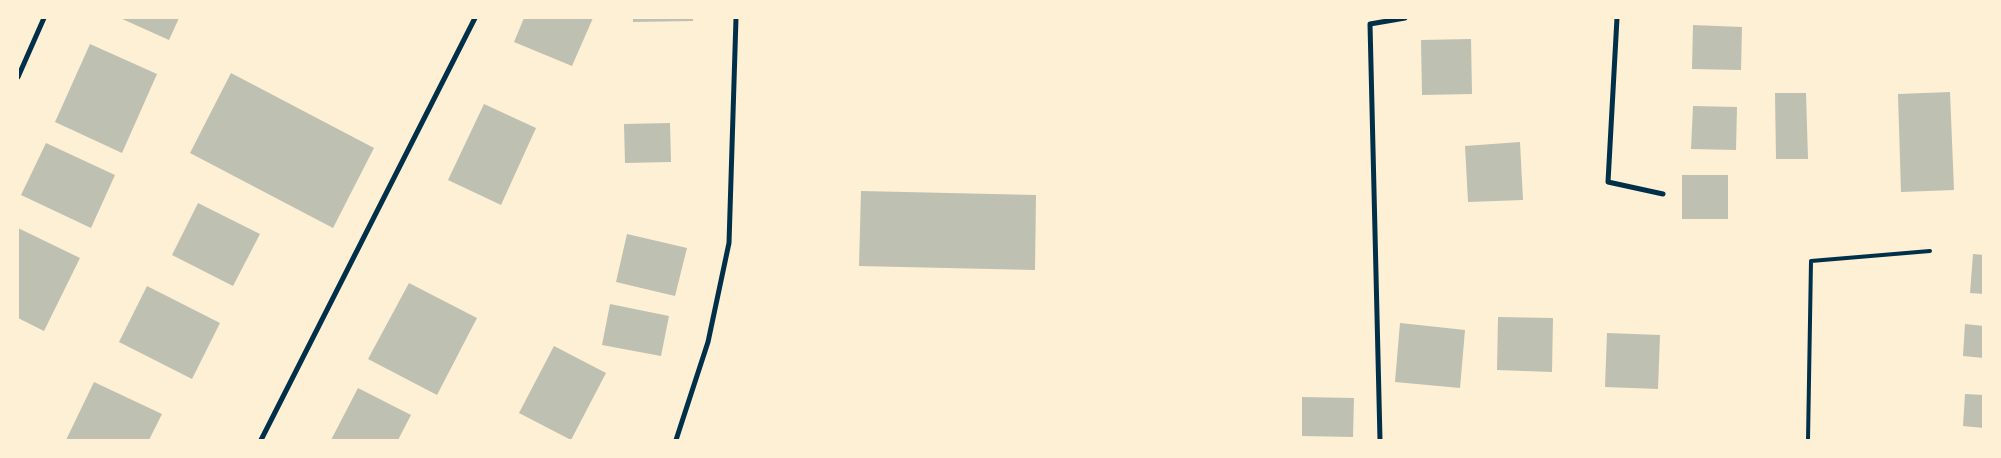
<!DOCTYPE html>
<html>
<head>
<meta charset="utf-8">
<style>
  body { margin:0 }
  #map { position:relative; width:2001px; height:458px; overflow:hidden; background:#fdf0d5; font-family:Lato,sans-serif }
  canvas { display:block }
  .frame { position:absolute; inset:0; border:19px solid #fdf0d5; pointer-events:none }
</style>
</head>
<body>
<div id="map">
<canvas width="2001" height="458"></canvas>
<div class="frame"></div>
</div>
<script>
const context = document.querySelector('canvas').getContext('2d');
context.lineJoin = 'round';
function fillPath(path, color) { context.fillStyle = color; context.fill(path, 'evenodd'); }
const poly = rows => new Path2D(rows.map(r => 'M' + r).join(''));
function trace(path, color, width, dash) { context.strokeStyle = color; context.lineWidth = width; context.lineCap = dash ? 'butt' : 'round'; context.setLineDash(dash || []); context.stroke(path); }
const building = poly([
  [120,18,179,18,169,40],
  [524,18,593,18,572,66,514,42],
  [633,18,693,18,693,21,633,22],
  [1693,25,1742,27,1741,70,1692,69],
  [1471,39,1472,94,1422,95,1421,40],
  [90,44,157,74,122,153,55,122],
  [231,73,374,148,333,228,190,153],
  [1950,92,1954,190,1901,192,1898,94],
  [1775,93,1806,93,1808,159,1776,159],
  [484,104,536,128,501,205,448,180],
  [1693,106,1737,107,1736,150,1691,149],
  [670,123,671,162,625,163,624,124],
  [1520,142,1523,200,1468,202,1465,146],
  [46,143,115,175,91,228,21,195],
  [1682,175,1728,175,1728,219,1682,219],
  [861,191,1036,195,1035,270,859,266],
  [198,203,260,234,233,286,172,255],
  [18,228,80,258,44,331,18,318],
  [627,234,687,248,675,296,616,282],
  [1973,254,1984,255,1984,294,1970,293],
  [409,283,477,318,437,395,368,359],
  [147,286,220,323,192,379,119,342],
  [610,304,669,316,661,356,602,345],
  [1498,317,1553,318,1552,372,1497,370],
  [1400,323,1465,330,1460,388,1395,382],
  [1965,324,1984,326,1984,358,1963,356],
  [1607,333,1660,335,1658,389,1605,387],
  [554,346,606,373,571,440,519,413],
  [94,382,162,414,149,440,66,440],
  [358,388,411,415,398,440,331,440],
  [1965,394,1984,395,1984,428,1963,426],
  [1302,397,1354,398,1353,437,1302,436]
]);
const service = poly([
  [1808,440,1811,261,1930,251]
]);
const minor = poly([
  [1617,18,1608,182,1663,194],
  [18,77,44,18],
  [261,440,475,18],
  [676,440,708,342,729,243,736,18],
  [1380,440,1370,24,1405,18]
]);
fillPath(building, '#bec0b2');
trace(service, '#003049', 4);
trace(minor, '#003049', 5);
</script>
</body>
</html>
